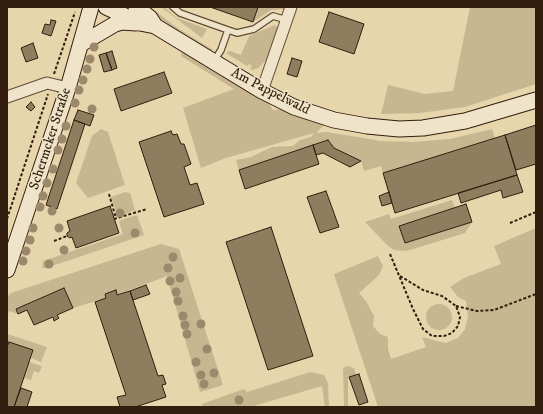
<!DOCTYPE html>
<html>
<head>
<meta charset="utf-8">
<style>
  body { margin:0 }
  #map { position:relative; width:543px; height:414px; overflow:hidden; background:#e7d5ac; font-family:"IM FELL DW Pica",serif }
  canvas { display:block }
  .frame { position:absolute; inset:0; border:8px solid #321d0e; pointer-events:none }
</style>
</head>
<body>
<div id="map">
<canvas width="543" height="414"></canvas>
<div class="frame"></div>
</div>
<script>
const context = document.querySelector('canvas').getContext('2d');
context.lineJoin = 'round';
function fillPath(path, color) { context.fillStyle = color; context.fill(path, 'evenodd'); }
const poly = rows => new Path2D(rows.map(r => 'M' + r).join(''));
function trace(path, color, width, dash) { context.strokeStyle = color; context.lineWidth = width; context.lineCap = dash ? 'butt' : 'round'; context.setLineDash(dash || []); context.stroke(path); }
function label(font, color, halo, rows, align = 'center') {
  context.font = font + ' "IM FELL DW Pica",serif'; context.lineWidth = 3; context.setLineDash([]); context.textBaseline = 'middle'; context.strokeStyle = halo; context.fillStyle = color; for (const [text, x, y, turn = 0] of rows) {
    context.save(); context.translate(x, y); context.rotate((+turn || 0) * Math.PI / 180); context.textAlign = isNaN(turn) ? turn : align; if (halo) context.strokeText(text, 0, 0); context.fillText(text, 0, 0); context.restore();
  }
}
const green = poly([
  [145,7,150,7,176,27,213,50,210,52,174,29],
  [161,7,164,7,177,18,207,29,202,38],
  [258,7,285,7,284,9,271,10,253,22],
  [470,7,536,7,536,84,465,107,420,113,381,114,388,85,425,94,453,91],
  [275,25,278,28,268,58,258,68,253,70,250,69,252,66,249,64,247,66,226,53,230,51,241,55,249,36],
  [182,50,266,99,273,110,285,109,324,125,316,133,327,132,381,141,413,142,450,139,492,129,495,138,383,173,381,166,364,171,361,161,334,148,327,141,239,170,236,160,251,157,272,147,293,146,300,140,311,137,314,133,226,158,201,168,183,108,234,89,181,56],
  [101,129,108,132,125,185,88,198,76,183,92,136],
  [125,192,130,193,135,210,120,216,117,214,111,197],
  [452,200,455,208,399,225,405,243,472,222,465,233,410,250,403,251,394,250,387,245,365,222,389,214,391,219],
  [137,215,144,235,46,268,42,268,43,261,123,234,119,222,121,220],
  [536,228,536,407,378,407,334,274,378,256,383,266,379,275,359,293,366,301,374,316,373,326,380,334,388,337,388,349,391,359,426,347,422,337,445,343,458,338,465,329,468,317,466,301,458,297,450,287,464,278,501,264,494,246],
  [161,244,179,249,223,385,200,392,167,276,117,295,115,291,105,294,106,298,73,308,64,288,16,309,18,314,9,311,7,317,7,297,11,293],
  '426 317a13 13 0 1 1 26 0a13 13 0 1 1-26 0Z',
  [7,334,47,347,41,362,31,358,33,350,9,342,7,347],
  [29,362,42,366,39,373,34,371,31,380,24,378],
  [347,366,354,368,356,375,348,377,348,407,344,407,343,368],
  [310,372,324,375,328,383,329,407,325,407,322,386,250,407,203,407,202,404,244,389,247,392]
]);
const building = poly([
  [210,7,258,7,253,22,210,7],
  [329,12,364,24,354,54,319,42,329,12],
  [51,20,56,21,51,36,42,33,45,24,50,25,51,20],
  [33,43,38,58,26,62,21,48,33,43],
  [112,51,117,68,112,70,106,53,112,51],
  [106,53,112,70,104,72,99,55,106,53],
  [292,58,302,61,297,77,287,74,292,58],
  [164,72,172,93,121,111,114,89,164,72],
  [31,102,35,107,31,111,26,107,31,102],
  [78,110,94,115,90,126,74,120,78,110],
  [74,120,85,124,57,209,46,205,74,120],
  [536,125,536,164,516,170,505,135,536,125],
  [171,131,173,135,177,134,181,144,184,144,191,164,184,167,190,185,197,183,204,204,164,217,139,142,171,131],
  [505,135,517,175,395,213,383,173,505,135],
  [328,140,334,148,361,161,350,167,323,153,316,155,313,145,328,140],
  [313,145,319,164,245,189,239,170,313,145],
  [517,175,523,192,503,198,501,190,461,203,458,193,517,175],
  [326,191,339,227,320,233,307,197,326,191],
  [389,192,392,203,382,206,379,196,389,192],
  [466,204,472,222,405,243,399,226,466,204],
  [110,206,119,233,76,248,72,237,70,238,67,236,67,233,70,231,67,221,110,206],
  [271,227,313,356,268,370,226,242,271,227],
  [146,285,150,294,133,300,130,291,146,285],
  [64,288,73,308,57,315,59,318,54,321,53,317,34,325,27,310,18,314,16,309,64,288],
  [116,290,117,295,130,291,158,376,163,375,166,384,162,385,166,397,135,407,120,407,117,397,126,395,95,302,106,298,105,294,116,290],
  [9,342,33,350,14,407,7,407,7,347,9,342],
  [359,374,368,402,359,405,349,377,359,374],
  [21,388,32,392,27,407,14,407,21,388]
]);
const path = poly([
  [54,74,75,12],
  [109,194,115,215,120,217],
  [7,219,48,94],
  [114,219,147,209],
  [510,223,536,212],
  [54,241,67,236],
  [390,254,413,309,423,329,432,336,444,336,452,333,458,326,460,317,456,306,442,296,423,290,400,276],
  [456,306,477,311,494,310,536,294]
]);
const lane = poly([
  [173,7,180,13,228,30,221,50,214,61],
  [228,30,237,33,254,29,273,16,287,20]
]);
const street = poly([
  [262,91,291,7],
  [7,97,47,83,68,88]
]);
const secondary = poly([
  [106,7,140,23,155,26,262,91,294,107,334,120,367,126,399,129,423,128,465,121,536,100],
  [136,7,150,18,155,26],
  [81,44,115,24,122,22,136,23],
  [7,270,68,88,91,7]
]);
const trees = [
  [94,47],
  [90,59],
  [87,69],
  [83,80],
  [79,90],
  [75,103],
  [92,109],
  [66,126],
  [62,139],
  [58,150],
  [53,169],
  [47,183],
  [43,196],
  [40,207],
  [52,211],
  [120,213],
  [33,228],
  [59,228],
  [135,233],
  [30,240],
  [64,250],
  [26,251],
  [173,257],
  [23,261],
  [49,264],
  [168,268],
  [180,278],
  [170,281],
  [176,292],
  [178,301],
  [183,316],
  [201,324],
  [185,325],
  [187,334],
  [207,349],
  [196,362],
  [214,373],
  [201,375],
  [204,384],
  [239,400]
];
const streetNames = [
  ["Am Pappelwald",270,92,27],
  ["Schermcker Straße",51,139,-72]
];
fillPath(green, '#c8b691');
fillPath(building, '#907d60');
trace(building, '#321d0e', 1);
trace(lane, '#5f4b36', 8);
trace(street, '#5f4b36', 13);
trace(secondary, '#321d0e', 17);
trace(path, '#321d0e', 2, [3, 2]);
trace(lane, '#efe4c9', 5.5);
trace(street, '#efe4c9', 11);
trace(secondary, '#efe4c9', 15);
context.fillStyle = '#9c896b';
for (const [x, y] of trees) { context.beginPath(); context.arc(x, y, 4.5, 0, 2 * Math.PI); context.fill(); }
label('14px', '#321d0e', '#efe4c9', streetNames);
</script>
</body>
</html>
